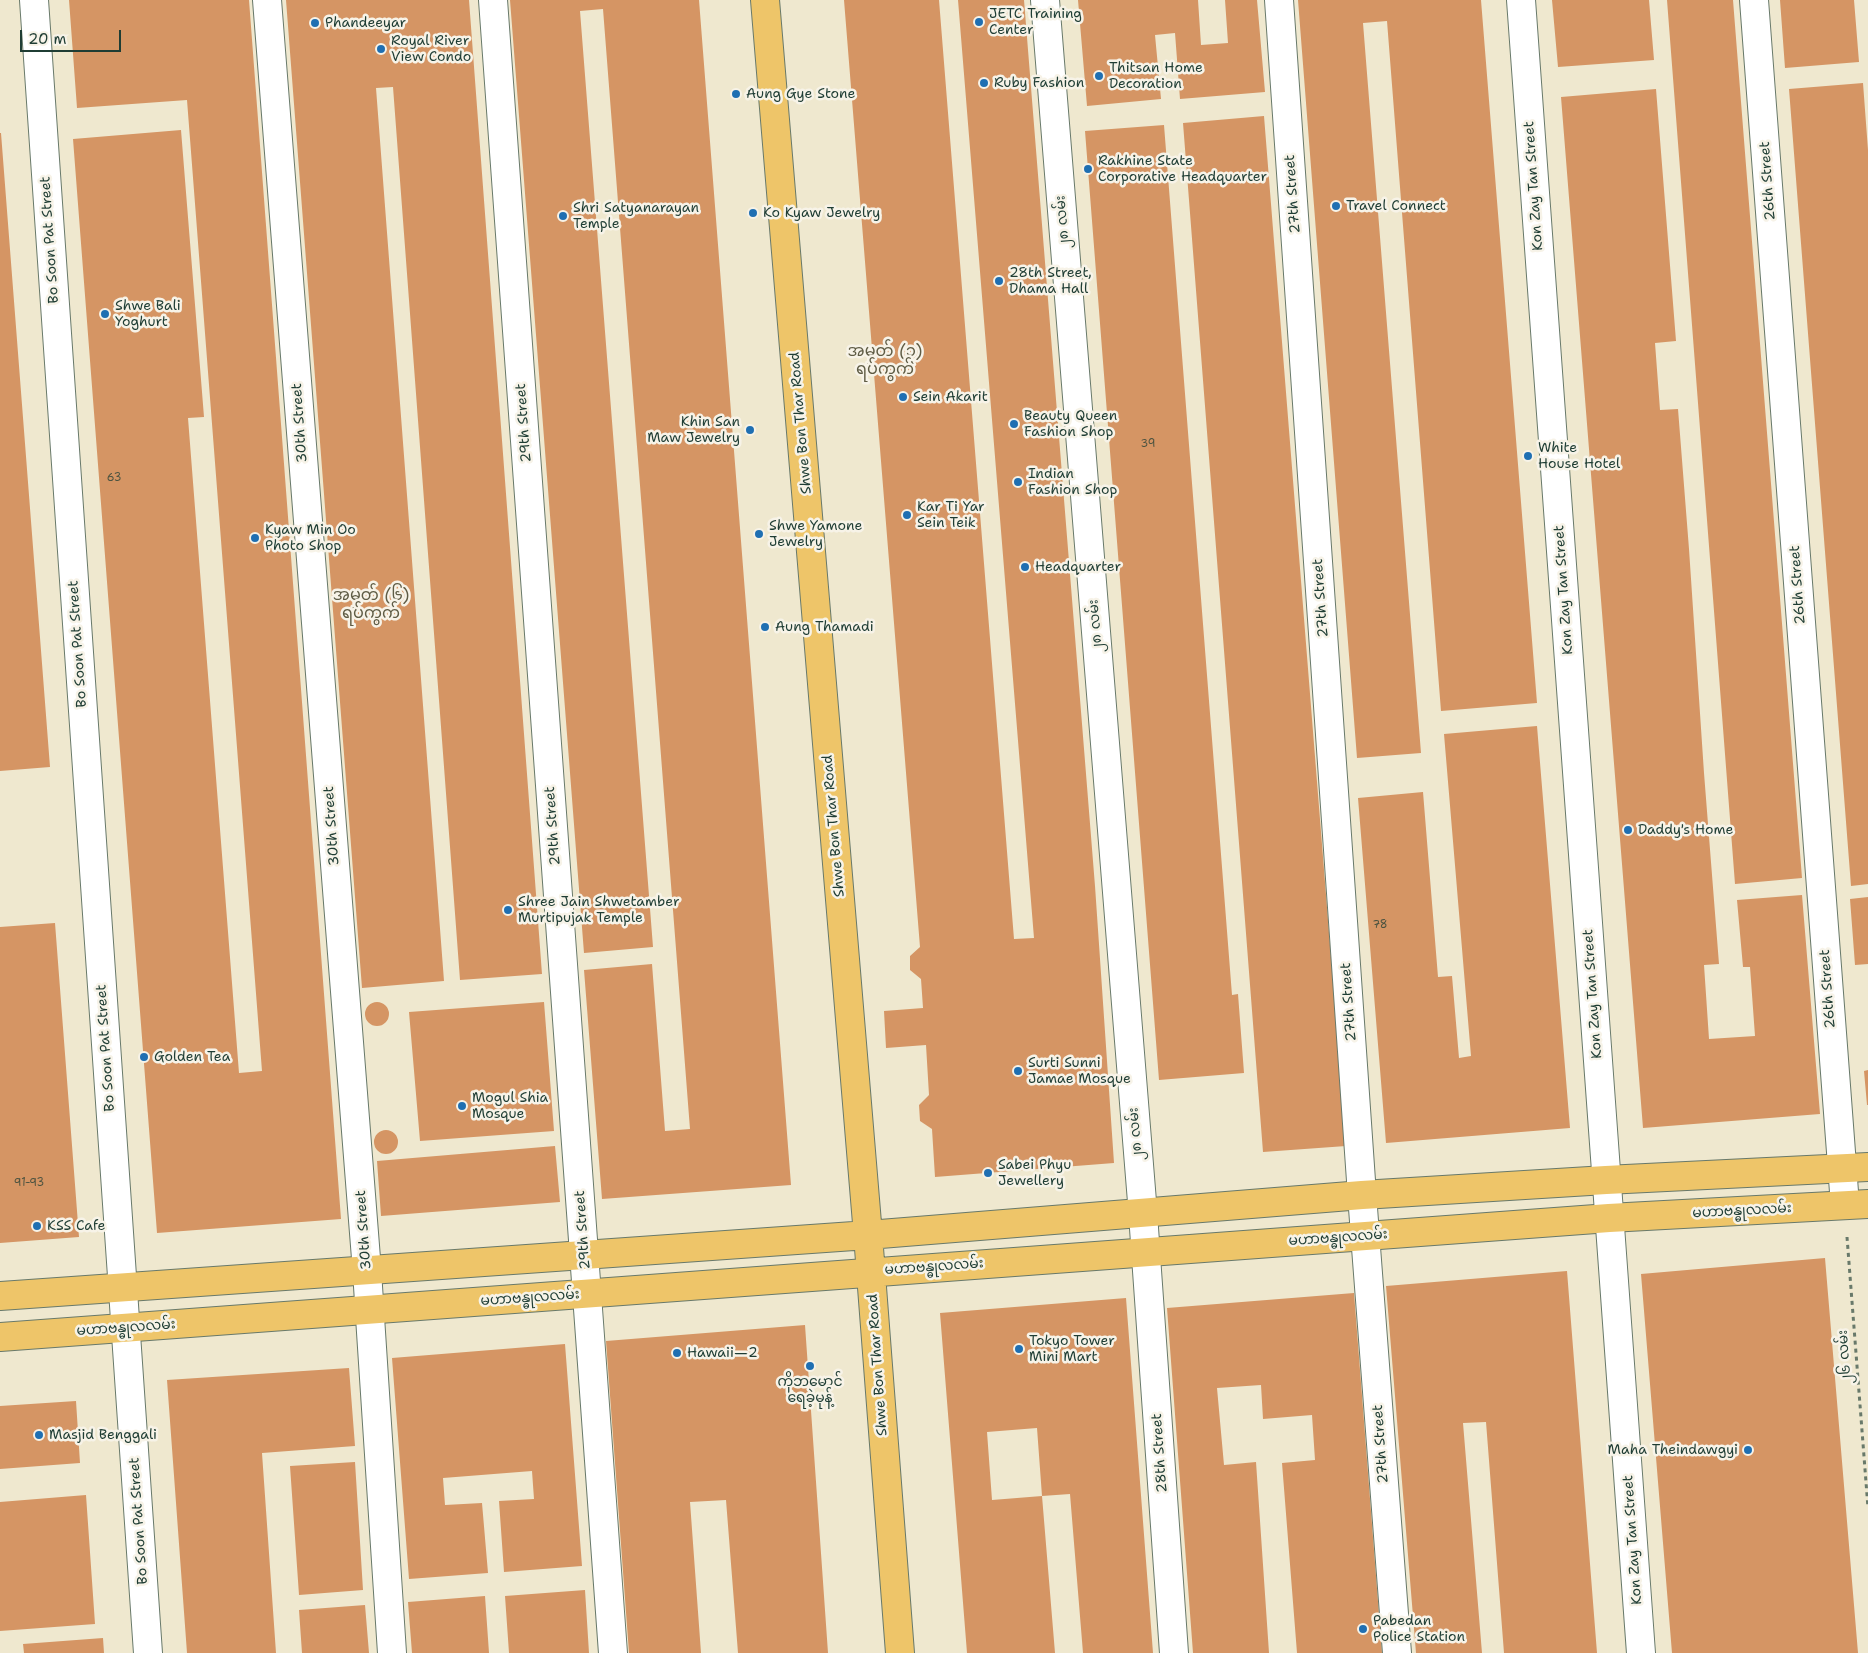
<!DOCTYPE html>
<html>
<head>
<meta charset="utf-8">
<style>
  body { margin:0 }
  #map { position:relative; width:1868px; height:1653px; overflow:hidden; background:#efe8cf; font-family:"Shantell Sans",sans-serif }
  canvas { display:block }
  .scale { position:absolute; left:20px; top:30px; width:101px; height:22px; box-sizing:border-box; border:2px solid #1f3d34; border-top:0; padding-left:6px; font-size:15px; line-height:18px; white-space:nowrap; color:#1f3d34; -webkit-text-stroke:4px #f7f3e8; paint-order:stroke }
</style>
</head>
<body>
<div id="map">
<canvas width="1868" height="1653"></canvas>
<div class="scale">20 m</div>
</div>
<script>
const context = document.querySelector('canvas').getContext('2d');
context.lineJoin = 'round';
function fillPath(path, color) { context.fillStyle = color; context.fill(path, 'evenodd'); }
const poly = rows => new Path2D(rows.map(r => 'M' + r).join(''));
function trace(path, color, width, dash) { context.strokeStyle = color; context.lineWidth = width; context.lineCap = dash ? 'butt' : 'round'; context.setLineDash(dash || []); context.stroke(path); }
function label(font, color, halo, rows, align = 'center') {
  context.font = font + ' "Shantell Sans","Noto Sans Myanmar",sans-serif'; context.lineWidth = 5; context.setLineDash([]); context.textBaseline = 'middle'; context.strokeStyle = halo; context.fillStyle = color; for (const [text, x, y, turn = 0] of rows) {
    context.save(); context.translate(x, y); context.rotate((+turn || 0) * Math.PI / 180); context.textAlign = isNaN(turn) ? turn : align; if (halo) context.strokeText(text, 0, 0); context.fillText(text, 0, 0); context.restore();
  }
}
const building = poly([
  [69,0,249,0,341,1219,157,1233,73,139,181,130,204,417,188,418,239,1073,262,1071,187,100,77,108],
  [286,0,469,0,542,974,460,980,393,87,376,88,444,981,362,988],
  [510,0,699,0,791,1185,602,1199,584,970,652,964,665,1131,690,1129,603,9,580,11,653,947,584,953],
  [844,0,939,0,1014,939,1034,938,958,0,1024,0,1095,886,1114,1163,935,1177,932,1129,920,1121,919,1105,929,1095,926,1045,886,1048,884,1011,923,1008,921,979,910,970,910,956,920,947],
  [1078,0,1198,0,1201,45,1228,43,1225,0,1257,0,1265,92,1180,99,1175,33,1155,35,1161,99,1087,106],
  [1298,0,1481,0,1537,703,1441,711,1387,21,1363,23,1421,753,1357,758],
  [1552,0,1649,0,1654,60,1558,67],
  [1667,0,1733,0,1802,878,1735,884],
  [1780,0,1854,0,1859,62,1785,68],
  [1863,83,1868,150,1868,884,1851,886,1789,89],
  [1656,89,1676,341,1655,343,1660,410,1678,409,1689,549,1704,773,1719,964,1704,965,1709,1039,1755,1036,1750,967,1743,967,1737,900,1802,895,1820,1114,1643,1128,1561,97],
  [1264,116,1346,1146,1263,1152,1183,123],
  [1164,125,1232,995,1238,994,1244,1073,1159,1080,1085,131],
  [0,133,1,133,50,767,0,771],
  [1537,726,1570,1128,1386,1143,1358,798,1423,792,1438,977,1452,976,1459,1058,1471,1056,1444,734],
  [1868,897,1868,964,1855,965,1850,899],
  [55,923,79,1237,0,1243,0,927],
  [544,1002,554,1131,420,1141,409,1012],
  '365 1014a12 12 0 1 1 24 0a12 12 0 1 1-24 0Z',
  [1868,1070,1868,1105,1867,1105,1864,1071],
  '374 1142a12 12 0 1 1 24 0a12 12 0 1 1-24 0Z',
  [555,1146,560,1202,381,1216,377,1161],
  [1825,1258,1858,1653,1672,1653,1641,1274],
  [1567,1271,1597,1653,1504,1653,1486,1422,1463,1423,1482,1653,1416,1653,1386,1286],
  [1354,1293,1382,1653,1297,1653,1282,1463,1315,1460,1312,1415,1263,1419,1261,1385,1217,1388,1224,1465,1256,1462,1269,1653,1193,1653,1167,1308],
  [1126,1298,1153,1653,1083,1653,1070,1494,1042,1496,1037,1428,987,1432,992,1500,1042,1496,1055,1653,967,1653,940,1313],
  [805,1325,828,1653,738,1653,726,1500,690,1502,701,1653,629,1653,606,1341],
  [565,1344,582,1566,504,1572,499,1501,534,1499,532,1471,443,1478,445,1505,482,1503,488,1573,409,1579,392,1358],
  [349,1368,355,1446,262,1453,276,1653,187,1653,167,1380],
  [76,1401,80,1463,0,1469,0,1406],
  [355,1462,363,1590,299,1595,290,1466],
  [86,1495,95,1624,0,1631,0,1502],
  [585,1590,589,1653,509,1653,505,1596],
  [485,1596,489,1653,412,1653,408,1602],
  [365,1605,369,1653,302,1653,299,1610],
  [103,1638,104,1653,24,1653,23,1644]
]);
const path = poly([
  [1847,1237,1868,1508]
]);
const minor = poly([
  [34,0,148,1653],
  [267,0,367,1271,392,1653],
  [493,0,613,1653],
  [1045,0,1143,1214,1174,1653],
  [1279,0,1362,1195,1397,1653],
  [1521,0,1641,1653],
  [1754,0,1845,1205]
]);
const major = poly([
  [765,0,868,1235,900,1653],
  [0,1296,868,1235,1362,1195,1606,1180,1868,1167],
  [0,1337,1609,1218,1868,1204]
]);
const markers = [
  [979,22,5,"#1f6fb2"],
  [315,23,5,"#1f6fb2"],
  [381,49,5,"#1f6fb2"],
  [1099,76,5,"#1f6fb2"],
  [984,83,5,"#1f6fb2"],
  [736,94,5,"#1f6fb2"],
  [1088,169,5,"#1f6fb2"],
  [1336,206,5,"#1f6fb2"],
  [753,213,5,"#1f6fb2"],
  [563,216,5,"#1f6fb2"],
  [999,281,5,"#1f6fb2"],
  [105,314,5,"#1f6fb2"],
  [903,397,5,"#1f6fb2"],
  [1014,424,5,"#1f6fb2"],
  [750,430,5,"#1f6fb2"],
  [1528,456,5,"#1f6fb2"],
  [1018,482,5,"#1f6fb2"],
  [907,515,5,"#1f6fb2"],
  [759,534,5,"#1f6fb2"],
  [255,538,5,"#1f6fb2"],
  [1025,567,5,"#1f6fb2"],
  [765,627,5,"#1f6fb2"],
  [1628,830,5,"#1f6fb2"],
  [508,910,5,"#1f6fb2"],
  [144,1057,5,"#1f6fb2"],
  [1018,1071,5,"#1f6fb2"],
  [462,1106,5,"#1f6fb2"],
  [988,1173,5,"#1f6fb2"],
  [37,1226,5,"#1f6fb2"],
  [1019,1349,5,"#1f6fb2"],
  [677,1353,5,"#1f6fb2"],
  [810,1366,5,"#1f6fb2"],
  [39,1435,5,"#1f6fb2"],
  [1748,1450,5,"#1f6fb2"],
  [1363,1629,5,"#1f6fb2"]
];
const numberNames = [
  ["39",1148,444],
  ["63",114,478],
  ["78",1380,925],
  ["91-93",29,1183]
];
const poiNames = [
  ["JETC Training",989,14],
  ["Center",989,30],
  ["Phandeeyar",325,23],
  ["Royal River",391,41],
  ["View Condo",391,57],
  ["Thitsan Home",1109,68],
  ["Decoration",1109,84],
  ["Ruby Fashion",994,83],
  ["Aung Gye Stone",746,94],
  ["Rakhine State",1098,161],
  ["Corporative Headquarter",1098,177],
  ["Travel Connect",1346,206],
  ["Shri Satyanarayan",573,208],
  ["Temple",573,224],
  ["Ko Kyaw Jewelry",763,213],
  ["28th Street,",1009,273],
  ["Dhama Hall",1009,289],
  ["Shwe Bali",115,306],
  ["Yoghurt",115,322],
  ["Sein Akarit",913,397],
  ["Beauty Queen",1024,416],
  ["Fashion Shop",1024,432],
  ["Khin San",740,422,"right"],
  ["Maw Jewelry",740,438,"right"],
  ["White",1538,448],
  ["House Hotel",1538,464],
  ["Indian",1028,474],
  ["Fashion Shop",1028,490],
  ["Kar Ti Yar",917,507],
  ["Sein Teik",917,523],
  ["Shwe Yamone",769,526],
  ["Jewelry",769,542],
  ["Kyaw Min Oo",265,530],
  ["Photo Shop",265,546],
  ["Headquarter",1035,567],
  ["Aung Thamadi",775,627],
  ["Daddy's Home",1638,830],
  ["Shree Jain Shwetamber",518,902],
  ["Murtipujak Temple",518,918],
  ["Golden Tea",154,1057],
  ["Surti Sunni",1028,1063],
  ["Jamae Mosque",1028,1079],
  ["Mogul Shia",472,1098],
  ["Mosque",472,1114],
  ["Sabei Phyu",998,1165],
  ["Jewellery",998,1181],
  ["KSS Cafe",47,1226],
  ["Tokyo Tower",1029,1341],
  ["Mini Mart",1029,1357],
  ["Hawaii—2",687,1353],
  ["ကိုဘမောင်",810,1382,"center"],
  ["ရေခဲ့မုန့်",810,1398,"center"],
  ["Masjid Benggali",49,1435],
  ["Maha Theindawgyi",1738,1450,"right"],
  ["Pabedan",1373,1621],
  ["Police Station",1373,1637]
];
const streetNames = [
  ["26th Street",1768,181,-94],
  ["Kon Zay Tan Street",1534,186,-94],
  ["27th Street",1293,194,-94],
  ["၂၈ လမ်း",1063,222,-95],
  ["Bo Soon Pat Street",50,240,-94],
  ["30th Street",300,423,-94],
  ["29th Street",524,423,-94],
  ["Shwe Bon Thar Road",801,423,-95],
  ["26th Street",1798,585,-94],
  ["Kon Zay Tan Street",1564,590,-94],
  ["27th Street",1321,598,-94],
  ["၂၈ လမ်း",1096,626,-95],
  ["Bo Soon Pat Street",78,644,-94],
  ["30th Street",332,826,-94],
  ["29th Street",553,826,-94],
  ["Shwe Bon Thar Road",834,826,-95],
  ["26th Street",1828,989,-94],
  ["Kon Zay Tan Street",1593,994,-94],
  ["27th Street",1349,1002,-94],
  ["Bo Soon Pat Street",106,1048,-94],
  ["၂၈ လမ်း",1136,1134,-95],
  ["မဟာဗန္ဓုလလမ်း",1742,1211,-3],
  ["30th Street",364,1230,-94],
  ["29th Street",583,1230,-94],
  ["မဟာဗန္ဓုလလမ်း",1338,1238,-4],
  ["မဟာဗန္ဓုလလမ်း",934,1267,-4],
  ["မဟာဗန္ဓုလလမ်း",530,1298,-4],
  ["မဟာဗန္ဓုလလမ်း",126,1328,-4],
  ["၂၆ လမ်း",1845,1357,-94],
  ["Shwe Bon Thar Road",878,1365,-94],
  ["27th Street",1381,1444,-94],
  ["28th Street",1160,1453,-94],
  ["Bo Soon Pat Street",139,1521,-94],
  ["Kon Zay Tan Street",1633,1540,-94]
];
const quarterNames = [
  ["အမှတ် (၃)",885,352],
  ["ရပ်ကွက်",885,370],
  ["အမှတ် (၆)",371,596],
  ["ရပ်ကွက်",371,614]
];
fillPath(building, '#d59564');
trace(minor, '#68796a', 30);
trace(major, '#68796a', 30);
trace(path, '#68796a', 3, [4, 4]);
trace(minor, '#fff', 28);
trace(major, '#eec569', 28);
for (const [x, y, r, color] of markers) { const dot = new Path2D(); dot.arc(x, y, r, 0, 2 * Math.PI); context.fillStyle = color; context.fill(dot); trace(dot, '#f7f3e8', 2); }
label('11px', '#4c5340', null, numberNames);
label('14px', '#1f3d34', '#f7f3e8', poiNames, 'left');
label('14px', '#1f3d34', '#f7f3e8', streetNames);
label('16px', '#5f5c45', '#f7f3e8', quarterNames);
</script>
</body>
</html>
